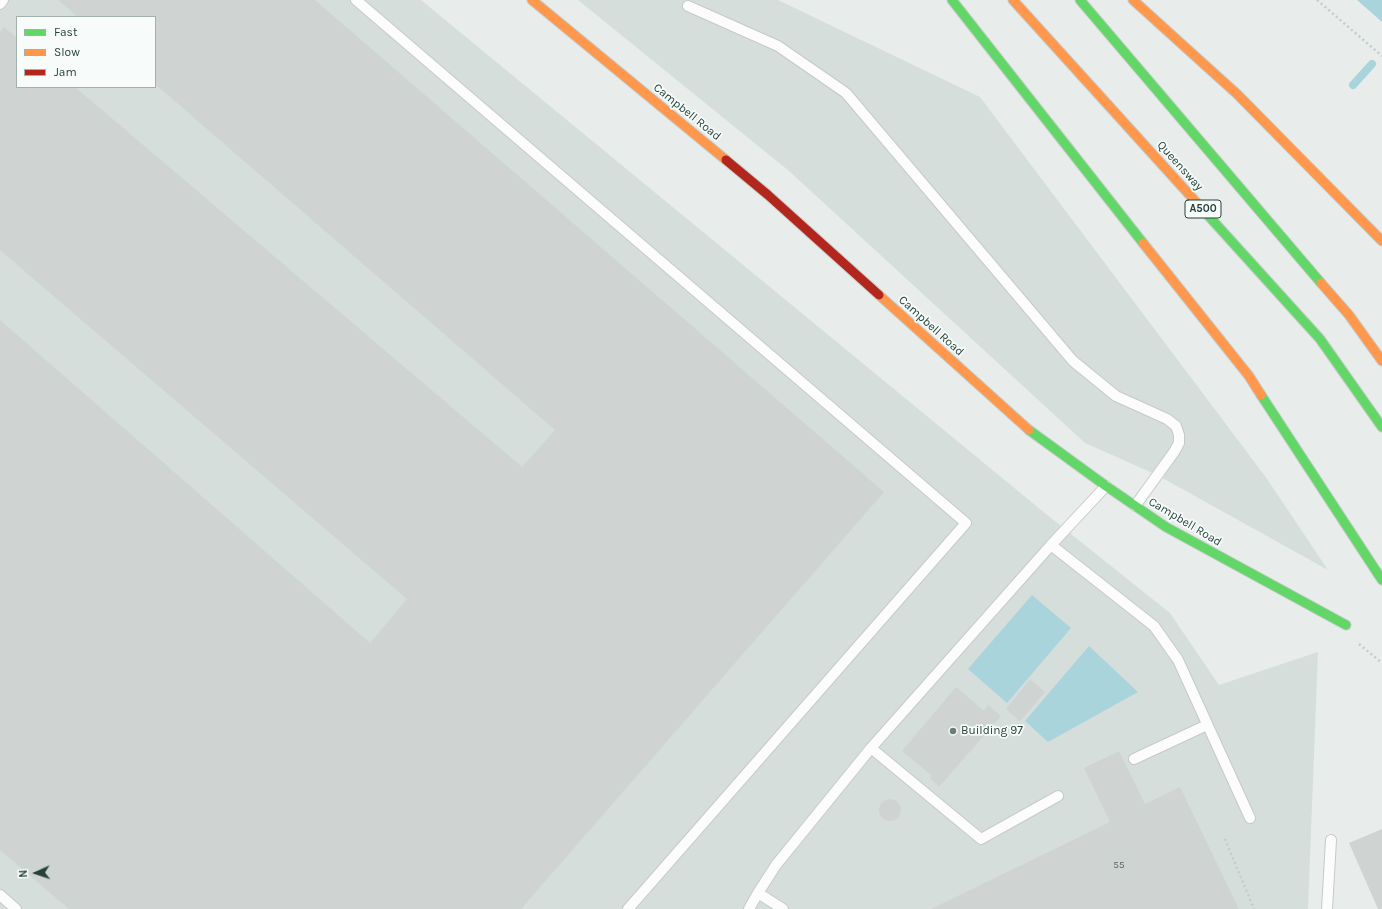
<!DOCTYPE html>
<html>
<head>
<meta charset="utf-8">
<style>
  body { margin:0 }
  #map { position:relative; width:1382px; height:909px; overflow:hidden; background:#e8edeb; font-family:Karla,sans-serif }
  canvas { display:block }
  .legend { position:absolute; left:16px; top:16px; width:140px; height:72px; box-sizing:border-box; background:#f7fbf9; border:1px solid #a3b1ad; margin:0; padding:5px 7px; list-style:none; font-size:12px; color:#24423a }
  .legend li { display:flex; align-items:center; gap:8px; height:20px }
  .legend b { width:20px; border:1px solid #a3b1ad }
  .north { position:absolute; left:16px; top:853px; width:40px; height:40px; -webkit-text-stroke:3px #f7fbf9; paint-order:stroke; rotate:267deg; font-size:11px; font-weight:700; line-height:16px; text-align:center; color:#24423a }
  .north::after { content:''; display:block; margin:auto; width:14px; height:18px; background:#24423a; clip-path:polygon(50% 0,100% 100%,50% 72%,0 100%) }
</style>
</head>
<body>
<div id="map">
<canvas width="1382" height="909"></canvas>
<ul class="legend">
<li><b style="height:5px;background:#63d668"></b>Fast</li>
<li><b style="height:5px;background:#ff974d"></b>Slow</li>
<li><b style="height:5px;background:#b3261e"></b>Jam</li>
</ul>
<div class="north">N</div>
</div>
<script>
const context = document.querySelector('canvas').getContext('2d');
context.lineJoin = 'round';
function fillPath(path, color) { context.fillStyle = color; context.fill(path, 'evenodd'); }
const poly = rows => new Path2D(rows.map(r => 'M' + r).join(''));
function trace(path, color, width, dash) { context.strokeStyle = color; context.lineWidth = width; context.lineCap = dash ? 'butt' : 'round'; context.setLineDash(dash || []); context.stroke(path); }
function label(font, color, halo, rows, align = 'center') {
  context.font = font + ' Karla,sans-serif'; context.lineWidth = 3.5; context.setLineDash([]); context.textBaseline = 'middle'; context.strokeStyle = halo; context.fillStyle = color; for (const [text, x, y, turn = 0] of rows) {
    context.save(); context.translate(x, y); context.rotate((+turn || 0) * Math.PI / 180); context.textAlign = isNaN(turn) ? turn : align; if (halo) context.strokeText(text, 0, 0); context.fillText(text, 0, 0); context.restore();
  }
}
const built = poly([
  [0,0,421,0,1046,514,1170,613,1219,685,1318,652,1308,909,0,909],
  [17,17,155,17,155,87,17,87],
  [578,0,778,0,980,97,1265,476,1328,570,1157,475,1085,443,789,171]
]);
const water = poly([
  [1357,0,1382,0,1382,22],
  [1032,595,1071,628,1007,703,968,669],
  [1089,646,1138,692,1048,742,1025,721]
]);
const stream = poly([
  [1353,85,1372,64]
]);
const building = poly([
  [58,0,315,0,884,492,521,909,69,909,0,850,0,320,370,643,407,599,0,250,0,32,4,27,17,38,17,87,75,87,522,467,555,430,155,84,155,17,78,17],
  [1030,679,1045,692,1020,721,1006,709],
  [956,687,984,711,988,705,1001,716,939,787,930,778,932,776,902,751],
  [1119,751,1145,804,1180,787,1239,909,931,909,1110,822,1084,768],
  '879 810a11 11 0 1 1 22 0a11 11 0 1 1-22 0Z',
  [1382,829,1382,909,1378,909,1349,843]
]);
const path = poly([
  [1317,0,1382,56],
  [1359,644,1382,663],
  [1225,839,1254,909]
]);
const lane = poly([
  [356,0,966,523,628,909],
  [0,4,3,0],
  [688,6,778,46,846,93,1073,361,1116,396,1167,419,1176,426,1179,435,1179,443,1174,452,1135,506],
  [1051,545,1154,626,1178,660,1250,818],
  [871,748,981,839,1058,796],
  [1134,759,1207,725],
  [758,893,783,909],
  [0,895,16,909],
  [749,909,758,893,776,865,871,748,1051,545,1106,486],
  [1327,909,1331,840]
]);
const fast = poly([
  [952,0,1143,243],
  [1080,0,1321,283],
  [1196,202,1320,339,1382,427],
  [1261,395,1382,580],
  [1029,430,1106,486,1166,527,1346,625]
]);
const slow = poly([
  [532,0,726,160],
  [1013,0,1196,202],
  [1133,0,1237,94,1382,241],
  [1143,243,1249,376,1261,395],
  [1321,283,1349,315,1382,361],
  [879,295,1029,430]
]);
const jam = poly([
  [726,160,768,195,879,295]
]);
const markers = [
  [953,731,4,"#697e78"]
];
const numberNames = [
  ["55",1119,865]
];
const shields = [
  [1203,209,36]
];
const shieldNames = [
  ["A500",1203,209]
];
const streetNames = [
  ["Campbell Road",687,112,39],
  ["Queensway",1180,166,48],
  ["Campbell Road",931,326,42],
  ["Campbell Road",1185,522,31]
];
const poiNames = [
  ["Building 97",961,731]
];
fillPath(built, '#d6dedb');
fillPath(water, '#a9d4db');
trace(stream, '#a9d4db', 8);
fillPath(building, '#cfd4d2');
trace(lane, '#c5cac8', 12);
trace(fast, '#c3cbc8', 11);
trace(slow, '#c3cbc8', 11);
trace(jam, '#c3cbc8', 11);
trace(path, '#c3ccca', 2.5, [2, 3]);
trace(lane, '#fcfcfc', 10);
trace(fast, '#63d668', 9);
trace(slow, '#ff974d', 9);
trace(jam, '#b3261e', 9);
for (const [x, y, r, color] of markers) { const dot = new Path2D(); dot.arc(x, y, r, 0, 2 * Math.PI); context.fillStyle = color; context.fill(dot); trace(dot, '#f7fbf9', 1.5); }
label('10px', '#506761', null, numberNames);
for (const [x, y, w] of shields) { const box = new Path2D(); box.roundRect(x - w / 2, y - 9, w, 18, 3); context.fillStyle = '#f7fbf9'; context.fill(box); trace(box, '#24423a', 1); }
label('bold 11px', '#24423a', null, shieldNames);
label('12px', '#24423a', '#f7fbf9', streetNames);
label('12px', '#24423a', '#f7fbf9', poiNames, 'left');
</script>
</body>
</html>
